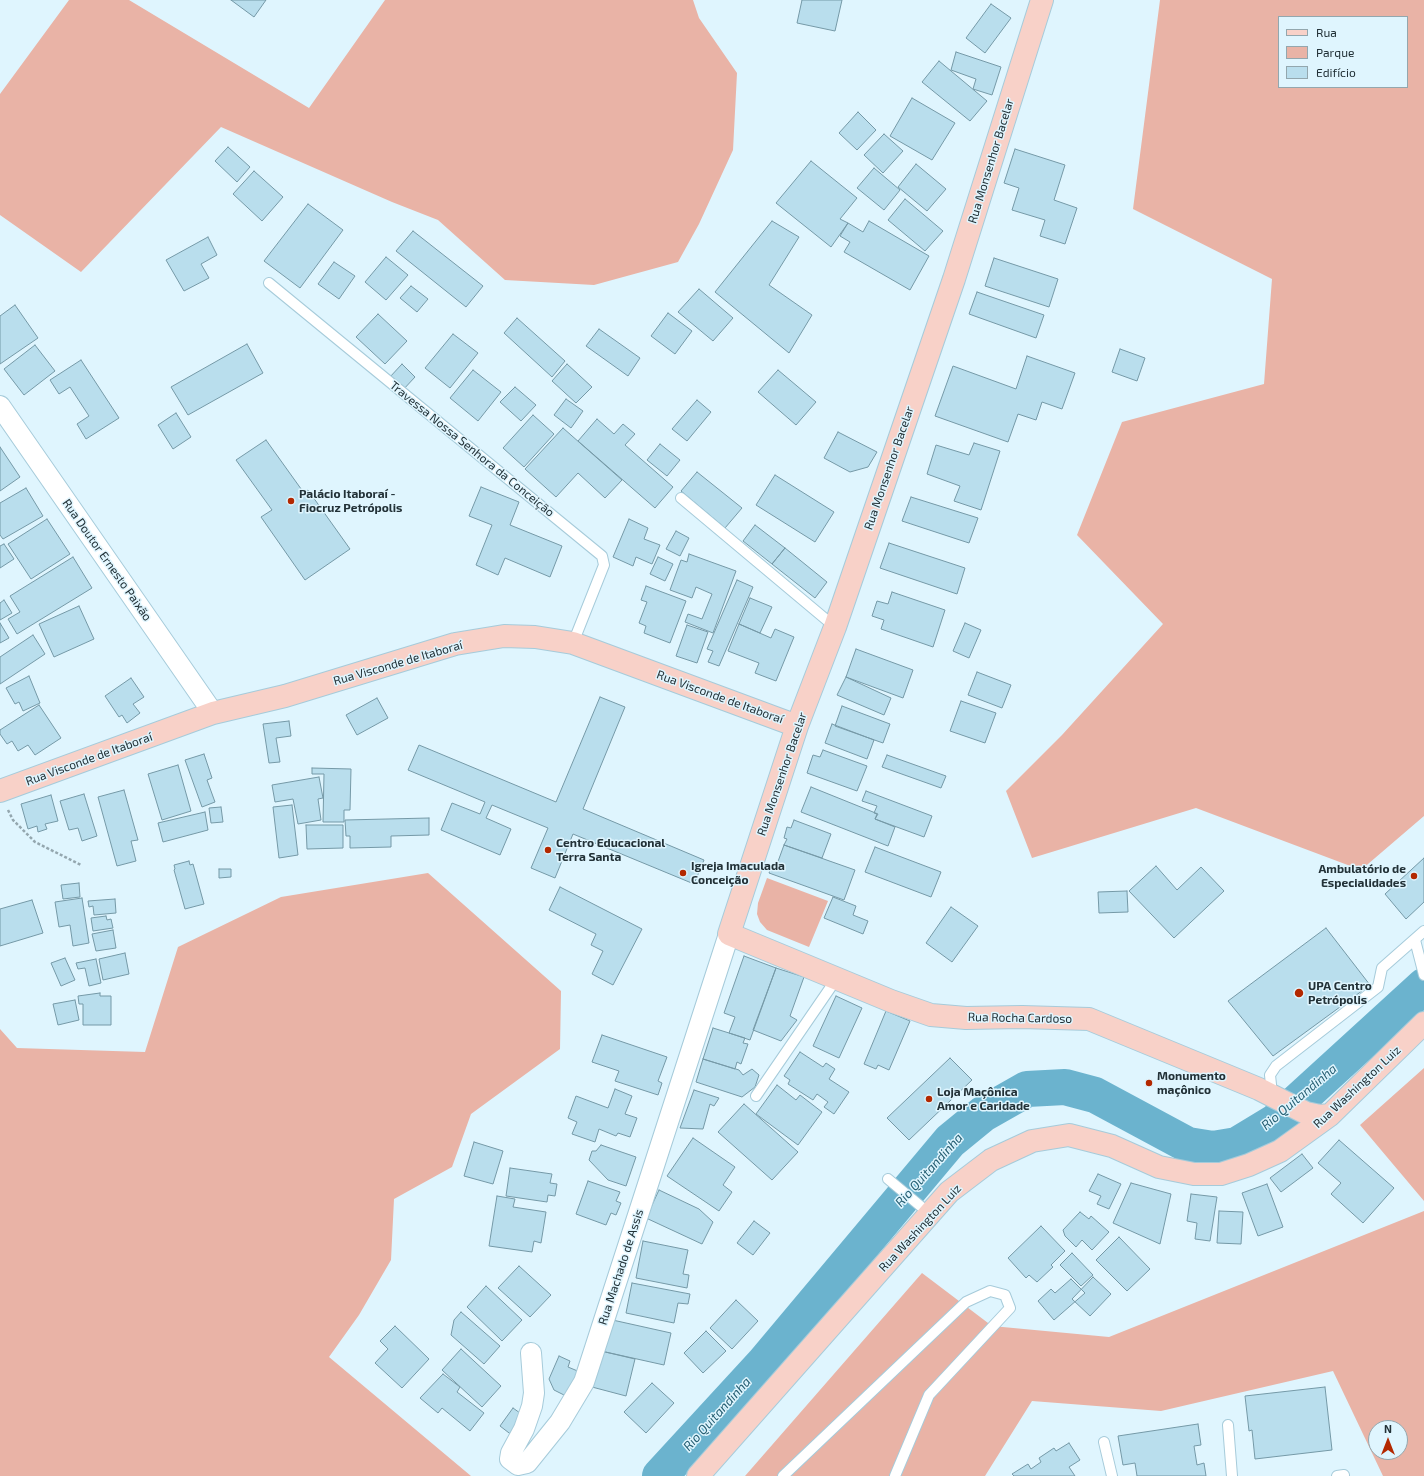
<!DOCTYPE html>
<html>
<head>
<meta charset="utf-8">
<style>
  body { margin:0 }
  #map { position:relative; width:1424px; height:1476px; overflow:hidden; background:#dff5fe; font-family:"Exo 2",sans-serif }
  canvas { display:block }
  .legend { position:absolute; left:1278px; top:16px; width:130px; height:72px; box-sizing:border-box; background:#dff5fe; border:1px solid #93a7ae; margin:0; padding:5px 7px; list-style:none; font-size:12px; color:#223137 }
  .legend li { display:flex; align-items:center; gap:8px; height:20px }
  .legend b { width:20px; border:1px solid #93a7ae }
  .north { position:absolute; left:1368px; top:1420px; width:40px; height:40px; box-sizing:border-box; background:#dff5fe; border:1px solid #93a7ae; border-radius:50%; rotate:0deg; font-size:11px; font-weight:700; line-height:16px; text-align:center; color:#223137 }
  .north::after { content:''; display:block; margin:auto; width:14px; height:18px; background:#b32800; clip-path:polygon(50% 0,100% 100%,50% 72%,0 100%) }
</style>
</head>
<body>
<div id="map">
<canvas width="1424" height="1476"></canvas>
<ul class="legend">
<li><b style="height:5px;background:#f8d1c8"></b>Rua</li>
<li><b style="height:11px;background:#e9b3a6"></b>Parque</li>
<li><b style="height:11px;background:#b9deed"></b>Edifício</li>
</ul>
<div class="north">N</div>
</div>
<script>
const context = document.querySelector('canvas').getContext('2d');
context.lineJoin = 'round';
function fillPath(path, color) { context.fillStyle = color; context.fill(path, 'evenodd'); }
const poly = rows => new Path2D(rows.map(r => 'M' + r).join(''));
function trace(path, color, width, dash) { context.strokeStyle = color; context.lineWidth = width; context.lineCap = dash ? 'butt' : 'round'; context.setLineDash(dash || []); context.stroke(path); }
function label(font, color, halo, rows, align = 'center') {
  context.font = font + ' "Exo 2",sans-serif'; context.lineWidth = 3; context.setLineDash([]); context.textBaseline = 'middle'; context.strokeStyle = halo; context.fillStyle = color; for (const [text, x, y, turn = 0] of rows) {
    context.save(); context.translate(x, y); context.rotate((+turn || 0) * Math.PI / 180); context.textAlign = isNaN(turn) ? turn : align; if (halo) context.strokeText(text, 0, 0); context.fillText(text, 0, 0); context.restore();
  }
}
const green = poly([
  [69,0,129,0,309,108,385,0,693,0,699,18,737,73,733,150,699,224,678,262,594,285,505,280,438,220,392,202,221,127,81,272,0,215,0,94],
  [1160,0,1424,0,1424,816,1361,870,1196,808,1032,858,1006,791,1062,735,1163,624,1077,535,1122,422,1264,384,1272,279,1133,209],
  [1279,17,1407,17,1407,87,1279,87],
  [428,873,561,991,560,1049,471,1114,452,1167,394,1199,391,1260,359,1315,329,1357,471,1476,0,1476,0,1029,17,1048,145,1052,178,947,281,897],
  [767,878,828,901,809,947,767,930,760,922,757,914,758,903],
  [1424,1068,1424,1201,1360,1125],
  [1424,1211,1424,1476,1383,1476,1333,1371,1161,1411,1032,1401,985,1476,745,1476,922,1273,992,1326,1109,1337],
  [1376,1428,1400,1428,1400,1452,1376,1452]
]);
const river = poly([
  [660,1476,763,1364,950,1141,983,1114,1027,1089,1065,1087,1095,1095,1188,1145,1213,1149,1237,1145,1275,1122,1424,986]
]);
const building = poly([
  [231,0,266,0,254,17,231,0],
  [802,0,842,0,835,31,797,23,802,0],
  [991,4,1011,18,985,53,966,38,991,4],
  [956,52,1001,67,992,95,973,89,976,79,951,70,956,52],
  [939,61,987,101,970,121,922,82,939,61],
  [912,98,955,123,932,160,890,136,912,98],
  [858,112,876,130,857,150,839,133,858,112],
  [884,134,903,151,883,173,864,155,884,134],
  [228,147,250,167,237,182,215,161,228,147],
  [1015,149,1065,165,1054,200,1077,208,1065,244,1040,236,1045,220,1012,210,1019,188,1004,183,1015,149],
  [811,161,857,198,840,219,848,223,831,247,776,203,811,161],
  [916,164,946,189,927,211,898,187,916,164],
  [874,168,900,190,884,210,857,188,874,168],
  [254,171,283,197,262,221,233,194,254,171],
  [905,199,943,231,925,251,888,220,905,199],
  [308,204,343,230,300,288,264,261,308,204],
  [772,221,799,237,769,285,812,315,789,353,715,292,772,221],
  [869,221,929,256,910,290,844,252,850,242,840,236,848,223,863,232,869,221],
  [413,231,483,286,466,307,396,251,413,231],
  [208,237,217,255,201,264,209,278,184,291,166,260,208,237],
  [386,257,408,275,386,300,365,282,386,257],
  [994,258,1058,279,1049,307,985,286,994,258],
  [334,262,355,276,339,299,318,284,334,262],
  [411,286,428,299,417,312,400,298,411,286],
  [699,289,733,318,713,341,678,312,699,289],
  [977,292,1044,315,1036,338,969,314,977,292],
  [15,305,38,338,0,364,0,316,15,305],
  [668,313,692,331,675,354,651,336,668,313],
  [378,314,407,341,385,364,356,337,378,314],
  [517,318,565,361,552,377,504,333,517,318],
  [599,329,640,358,628,376,586,346,599,329],
  [453,334,478,353,450,388,425,368,453,334],
  [247,344,263,373,188,415,171,387,247,344],
  [35,345,55,371,24,395,4,369,35,345],
  [1120,349,1145,358,1137,381,1112,372,1120,349],
  [1027,356,1075,373,1062,409,1042,402,1036,420,1018,414,1008,442,935,416,953,366,1016,389,1027,356],
  [81,360,119,418,86,439,77,424,89,416,70,387,59,394,50,380,81,360],
  [402,364,415,377,402,391,389,378,402,364],
  [567,364,592,387,576,403,552,381,567,364],
  [473,370,501,392,478,421,450,398,473,370],
  [778,370,816,402,796,425,758,392,778,370],
  [515,387,536,405,521,421,500,402,515,387],
  [566,399,583,411,571,428,554,415,566,399],
  [697,400,711,412,687,441,672,429,697,400],
  [176,413,191,437,173,449,158,425,176,413],
  [533,415,554,434,524,467,503,448,533,415],
  [597,419,614,434,623,424,635,434,625,445,673,487,655,508,578,441,597,419],
  [563,428,622,480,605,498,578,473,556,497,525,469,563,428],
  [838,432,877,452,868,467,850,472,824,458,838,432],
  [266,440,304,493,308,490,350,549,305,580,261,517,272,510,236,460,266,440],
  [974,443,1000,451,981,510,954,501,960,486,927,474,936,445,969,455,974,443],
  [660,444,680,460,667,476,647,460,660,444],
  [0,447,20,477,0,491,0,447],
  [697,472,742,508,725,528,681,491,697,472],
  [775,475,834,512,815,542,756,505,775,475],
  [481,487,519,502,510,525,562,546,550,577,505,558,498,575,476,565,492,525,469,516,481,487],
  [26,488,43,516,3,539,0,535,0,503,26,488],
  [911,497,978,518,969,543,902,521,911,497],
  [47,519,70,554,31,579,8,544,47,519],
  [629,519,648,528,644,539,660,545,652,564,636,557,633,566,613,557,629,519],
  [755,525,785,548,772,564,743,541,755,525],
  [676,531,689,538,680,556,666,549,676,531],
  [889,543,965,568,957,594,880,568,889,543],
  [4,544,14,559,0,568,0,546,4,544],
  [785,548,827,582,815,598,772,564,785,548],
  [689,554,736,571,713,633,685,622,688,614,702,619,712,594,696,587,692,598,670,590,681,560,687,562,689,554],
  [73,557,92,588,17,634,8,619,20,612,10,596,73,557],
  [658,557,673,564,665,581,650,574,658,557],
  [737,580,753,587,719,666,708,662,713,651,707,649,737,580],
  [646,586,686,601,670,643,644,633,646,626,639,623,647,602,641,600,646,586],
  [892,592,945,610,933,647,881,629,884,620,872,616,877,601,888,604,892,592],
  [750,598,772,607,760,633,739,624,750,598],
  [4,600,12,613,0,620,0,603,4,600],
  [79,606,94,639,54,657,39,624,79,606],
  [0,623,9,638,0,643,0,623],
  [965,623,981,630,969,658,953,651,965,623],
  [739,624,771,638,775,629,794,637,776,681,755,673,759,663,728,651,739,624],
  [687,625,708,632,697,663,676,656,687,625],
  [33,635,45,654,0,684,0,657,33,635],
  [856,649,913,670,903,698,846,677,856,649],
  [977,672,1011,685,1002,708,968,695,977,672],
  [29,676,40,703,23,711,19,702,15,704,6,688,29,676],
  [846,677,891,698,884,715,837,695,846,677],
  [131,678,144,697,133,704,140,713,127,723,122,715,119,717,105,696,131,678],
  [600,697,625,707,583,809,704,860,694,884,573,834,555,878,531,868,548,828,492,805,486,818,511,829,500,855,441,830,452,803,480,814,485,802,408,770,419,745,556,802,600,697],
  [377,698,388,718,357,735,346,715,377,698],
  [961,701,996,713,985,743,950,731,961,701],
  [39,705,61,738,35,755,28,745,18,751,12,741,7,744,0,734,0,730,39,705],
  [842,706,890,724,883,743,835,726,842,706],
  [289,721,291,736,276,738,280,762,269,763,263,724,289,721],
  [832,724,874,740,867,759,825,743,832,724],
  [823,750,867,766,857,791,807,773,813,755,820,757,823,750],
  [204,754,212,778,207,780,215,802,202,807,185,760,204,754],
  [887,755,946,776,941,788,882,767,887,755],
  [178,765,191,811,162,820,148,774,178,765],
  [312,768,351,769,350,810,344,810,344,822,323,822,324,774,312,774,312,768],
  [319,777,323,798,318,799,321,820,298,824,293,799,275,802,272,785,319,777],
  [811,787,878,814,875,819,895,827,888,846,801,812,811,787],
  [124,790,138,840,131,841,136,861,117,866,98,797,124,790],
  [866,791,932,816,924,837,875,819,877,814,874,813,877,806,862,801,866,791],
  [84,794,97,836,82,841,78,828,69,830,60,801,84,794],
  [51,795,58,821,45,824,47,829,38,832,37,826,28,829,21,804,51,795],
  [292,805,298,855,279,858,273,807,292,805],
  [221,807,223,822,211,823,209,808,221,807],
  [205,812,208,830,163,842,158,823,205,812],
  [429,818,429,835,391,836,391,847,350,848,350,836,346,836,345,820,429,818],
  [794,820,831,834,822,858,784,845,787,839,784,838,787,827,791,828,794,820],
  [306,825,343,825,343,848,307,849,306,825],
  [784,845,855,870,844,900,769,873,772,865,776,867,784,845],
  [875,847,941,872,931,897,865,872,875,847],
  [1424,858,1424,902,1406,919,1385,894,1424,858],
  [189,861,190,865,193,864,204,904,185,909,174,870,175,869,174,865,189,861],
  [1156,866,1177,890,1201,867,1224,891,1174,938,1129,891,1156,866],
  [219,869,231,869,231,877,219,878,219,869],
  [79,883,80,897,63,899,61,885,79,883],
  [560,887,642,929,613,985,592,974,603,951,591,945,596,934,549,910,560,887],
  [1127,891,1128,912,1099,913,1098,892,1127,891],
  [833,897,856,906,853,915,868,921,863,934,824,918,833,897],
  [82,898,89,943,73,946,70,925,59,927,55,902,82,898],
  [115,899,116,913,94,915,93,906,89,907,88,901,115,899],
  [32,900,43,933,0,946,0,909,32,900],
  [951,907,978,926,952,962,926,943,951,907],
  [106,916,107,920,111,919,113,928,93,931,91,918,106,916],
  [1326,928,1370,985,1273,1056,1228,1001,1326,928],
  [113,930,116,948,96,951,92,934,113,930],
  [125,953,129,974,103,980,99,959,125,953],
  [744,956,776,968,750,1040,729,1033,735,1017,724,1013,744,956],
  [65,958,75,980,61,986,51,963,65,958],
  [96,959,101,983,89,986,85,968,78,969,76,963,96,959],
  [776,968,804,977,790,1016,797,1020,781,1041,753,1030,776,968],
  [100,993,100,996,111,996,111,1025,83,1025,83,1004,79,1004,78,996,100,993],
  [836,996,862,1008,839,1058,813,1046,836,996],
  [75,1000,79,1020,58,1025,53,1004,75,1000],
  [886,1011,910,1021,889,1070,878,1065,876,1069,864,1064,886,1011],
  [713,1028,745,1038,743,1043,748,1044,741,1064,737,1062,735,1069,703,1059,713,1028],
  [602,1035,667,1057,658,1081,662,1083,658,1095,615,1081,619,1071,592,1062,602,1035],
  [800,1052,823,1067,826,1063,835,1069,829,1079,849,1092,834,1114,824,1107,828,1102,817,1094,813,1100,788,1084,790,1080,784,1076,800,1052],
  [950,1058,972,1080,909,1140,887,1118,950,1058],
  [703,1059,739,1070,743,1075,752,1069,759,1075,755,1087,742,1097,696,1082,703,1059],
  [777,1085,796,1100,800,1095,822,1112,798,1145,756,1114,777,1085],
  [615,1089,632,1096,625,1114,637,1118,630,1137,618,1133,616,1136,599,1129,595,1142,572,1134,577,1122,568,1118,576,1096,608,1108,615,1089],
  [694,1090,719,1098,714,1106,710,1104,703,1129,680,1128,694,1090],
  [744,1104,798,1152,772,1180,718,1132,744,1104],
  [693,1138,735,1167,723,1185,732,1192,719,1211,667,1176,693,1138],
  [1339,1140,1394,1188,1363,1223,1331,1194,1341,1183,1318,1163,1339,1140],
  [474,1142,503,1151,493,1184,464,1176,474,1142],
  [601,1145,636,1157,626,1186,608,1180,589,1160,592,1151,596,1151,601,1145],
  [1302,1154,1313,1168,1281,1192,1270,1178,1302,1154],
  [510,1168,552,1174,550,1183,557,1184,555,1196,548,1195,547,1202,506,1196,510,1168],
  [1098,1174,1121,1184,1109,1209,1097,1204,1101,1196,1089,1191,1098,1174],
  [588,1181,620,1192,616,1201,621,1203,616,1215,611,1213,606,1225,576,1214,588,1181],
  [1131,1183,1171,1194,1160,1244,1113,1223,1131,1183],
  [1267,1184,1283,1227,1258,1236,1242,1193,1267,1184],
  [659,1190,699,1209,713,1222,702,1244,646,1218,659,1190],
  [1191,1194,1217,1197,1210,1241,1195,1239,1197,1223,1187,1221,1191,1194],
  [497,1196,515,1199,513,1207,546,1212,541,1243,534,1241,532,1252,489,1246,497,1196],
  [1219,1211,1243,1212,1241,1244,1217,1243,1219,1211],
  [1080,1212,1089,1219,1091,1216,1109,1232,1092,1250,1082,1240,1076,1247,1065,1236,1063,1230,1080,1212],
  [754,1221,770,1233,753,1255,737,1243,754,1221],
  [1041,1226,1065,1251,1051,1265,1053,1267,1037,1282,1029,1275,1026,1278,1008,1258,1041,1226],
  [1119,1237,1150,1269,1127,1291,1096,1260,1119,1237],
  [643,1241,688,1250,683,1274,689,1275,687,1288,636,1278,643,1241],
  [1072,1253,1093,1275,1081,1286,1060,1265,1072,1253],
  [519,1266,551,1295,530,1317,498,1288,519,1266],
  [1093,1277,1111,1294,1090,1316,1072,1299,1093,1277],
  [1071,1279,1085,1293,1054,1320,1038,1301,1051,1289,1055,1293,1071,1279],
  [632,1283,690,1294,688,1304,678,1303,674,1323,626,1313,632,1283],
  [486,1286,522,1320,502,1341,467,1307,486,1286],
  [736,1300,758,1321,732,1349,710,1328,736,1300],
  [461,1312,500,1346,484,1364,451,1335,454,1320,461,1312],
  [608,1319,671,1333,664,1365,601,1351,608,1319],
  [395,1326,429,1359,402,1388,375,1363,388,1349,380,1341,395,1326],
  [706,1331,726,1351,703,1373,684,1353,706,1331],
  [461,1349,501,1386,482,1407,442,1370,461,1349],
  [601,1351,635,1359,626,1396,592,1387,601,1351],
  [559,1356,570,1361,568,1367,580,1372,568,1397,554,1390,549,1379,559,1356],
  [443,1374,460,1387,457,1392,484,1413,470,1431,442,1408,438,1413,420,1398,443,1374],
  [652,1383,674,1403,646,1433,624,1412,652,1383],
  [1325,1387,1332,1450,1255,1459,1252,1430,1249,1431,1245,1396,1325,1387],
  [513,1408,527,1418,513,1436,500,1426,513,1408],
  [1198,1424,1201,1445,1194,1446,1197,1465,1204,1463,1206,1476,1137,1476,1135,1463,1123,1465,1118,1436,1198,1424],
  [1069,1443,1080,1460,1069,1467,1075,1476,1014,1476,1012,1474,1028,1464,1031,1469,1041,1462,1039,1458,1054,1448,1056,1451,1069,1443]
]);
const path = poly([
  [8,810,13,820,35,842,81,865]
]);
const lane = poly([
  [269,283,602,556,604,565,573,643],
  [681,498,835,627],
  [1415,940,1424,975],
  [1272,1094,1270,1075,1276,1066,1378,987,1382,968,1424,931],
  [756,1096,837,978],
  [888,1179,930,1214],
  [1228,1425,1232,1476],
  [1104,1442,1112,1476],
  [783,1476,966,1302,990,1291,1005,1295,1010,1308,929,1395,895,1476],
  [1337,1476,1344,1475]
]);
const street = poly([
  [0,406,213,713],
  [531,1353,534,1393,532,1406,524,1429,511,1453,510,1459,518,1465,527,1463,560,1422,584,1382,729,934]
]);
const secondary = poly([
  [1042,0,954,279,835,627,797,726,729,934,891,1001,931,1015,966,1018,1022,1017,1089,1019,1259,1089,1306,1113,1320,1116,1330,1115],
  [0,791,213,713,285,696,455,644,504,636,535,637,573,643,797,726],
  [698,1476,949,1192,991,1160,1032,1141,1069,1135,1112,1146,1159,1167,1194,1174,1221,1174,1249,1165,1280,1151,1330,1115,1424,1023]
]);
const markers = [
  [291,501,4,"#b32800"],
  [548,850,4,"#b32800"],
  [683,873,4,"#b32800"],
  [1414,876,4,"#b32800"],
  [1299,993,5,"#b32800"],
  [1149,1083,4,"#b32800"],
  [929,1099,4,"#b32800"]
];
const streetNames = [
  ["Rua Monsenhor Bacelar",991,161,-73],
  ["Travessa Nossa Senhora da Conceição",472,449,39],
  ["Rua Monsenhor Bacelar",889,468,-71],
  ["Rua Doutor Ernesto Paixão",107,560,55],
  ["Rua Visconde de Itaboraí",398,663,-16],
  ["Rua Visconde de Itaboraí",720,697,20],
  ["Rua Visconde de Itaboraí",89,759,-20],
  ["Rua Monsenhor Bacelar",782,774,-71],
  ["Rua Rocha Cardoso",1020,1018,1],
  ["Rua Washington Luiz",1357,1087,-43],
  ["Rua Washington Luiz",920,1228,-47],
  ["Rua Machado de Assis",621,1267,-72]
];
const poiNames = [
  ["Palácio Itaboraí -",299,494],
  ["Fiocruz Petrópolis",299,508],
  ["Centro Educacional",556,843],
  ["Terra Santa",556,857],
  ["Igreja Imaculada",691,866],
  ["Conceição",691,880],
  ["Ambulatório de",1406,869,"right"],
  ["Especialidades",1406,883,"right"],
  ["UPA Centro",1308,986],
  ["Petrópolis",1308,1000],
  ["Monumento",1157,1076],
  ["maçônico",1157,1090],
  ["Loja Maçônica",937,1092],
  ["Amor e Caridade",937,1106]
];
const waterNames = [
  ["Rio Quitandinha",1299,1097,-40],
  ["Rio Quitandinha",929,1170,-48],
  ["Rio Quitandinha",717,1414,-48]
];
fillPath(green, '#e9b3a6');
trace(river, '#6bb3ce', 36);
fillPath(building, '#b9deed');
trace(building, '#7599a7', 1);
trace(lane, '#a6cbda', 12);
trace(street, '#a6cbda', 22);
trace(secondary, '#a6cbda', 24);
trace(path, '#94a7af', 2.5, [3, 2]);
trace(lane, '#fff', 10);
trace(street, '#fff', 20);
trace(secondary, '#f8d1c8', 22);
for (const [x, y, r, color] of markers) { const dot = new Path2D(); dot.arc(x, y, r, 0, 2 * Math.PI); context.fillStyle = color; context.fill(dot); trace(dot, '#dff5fe', 1.5); }
label('12px', '#223137', '#dff5fe', streetNames);
label('bold 12px', '#223137', '#dff5fe', poiNames, 'left');
label('italic 13px', '#276074', '#dff5fe', waterNames);
</script>
</body>
</html>
